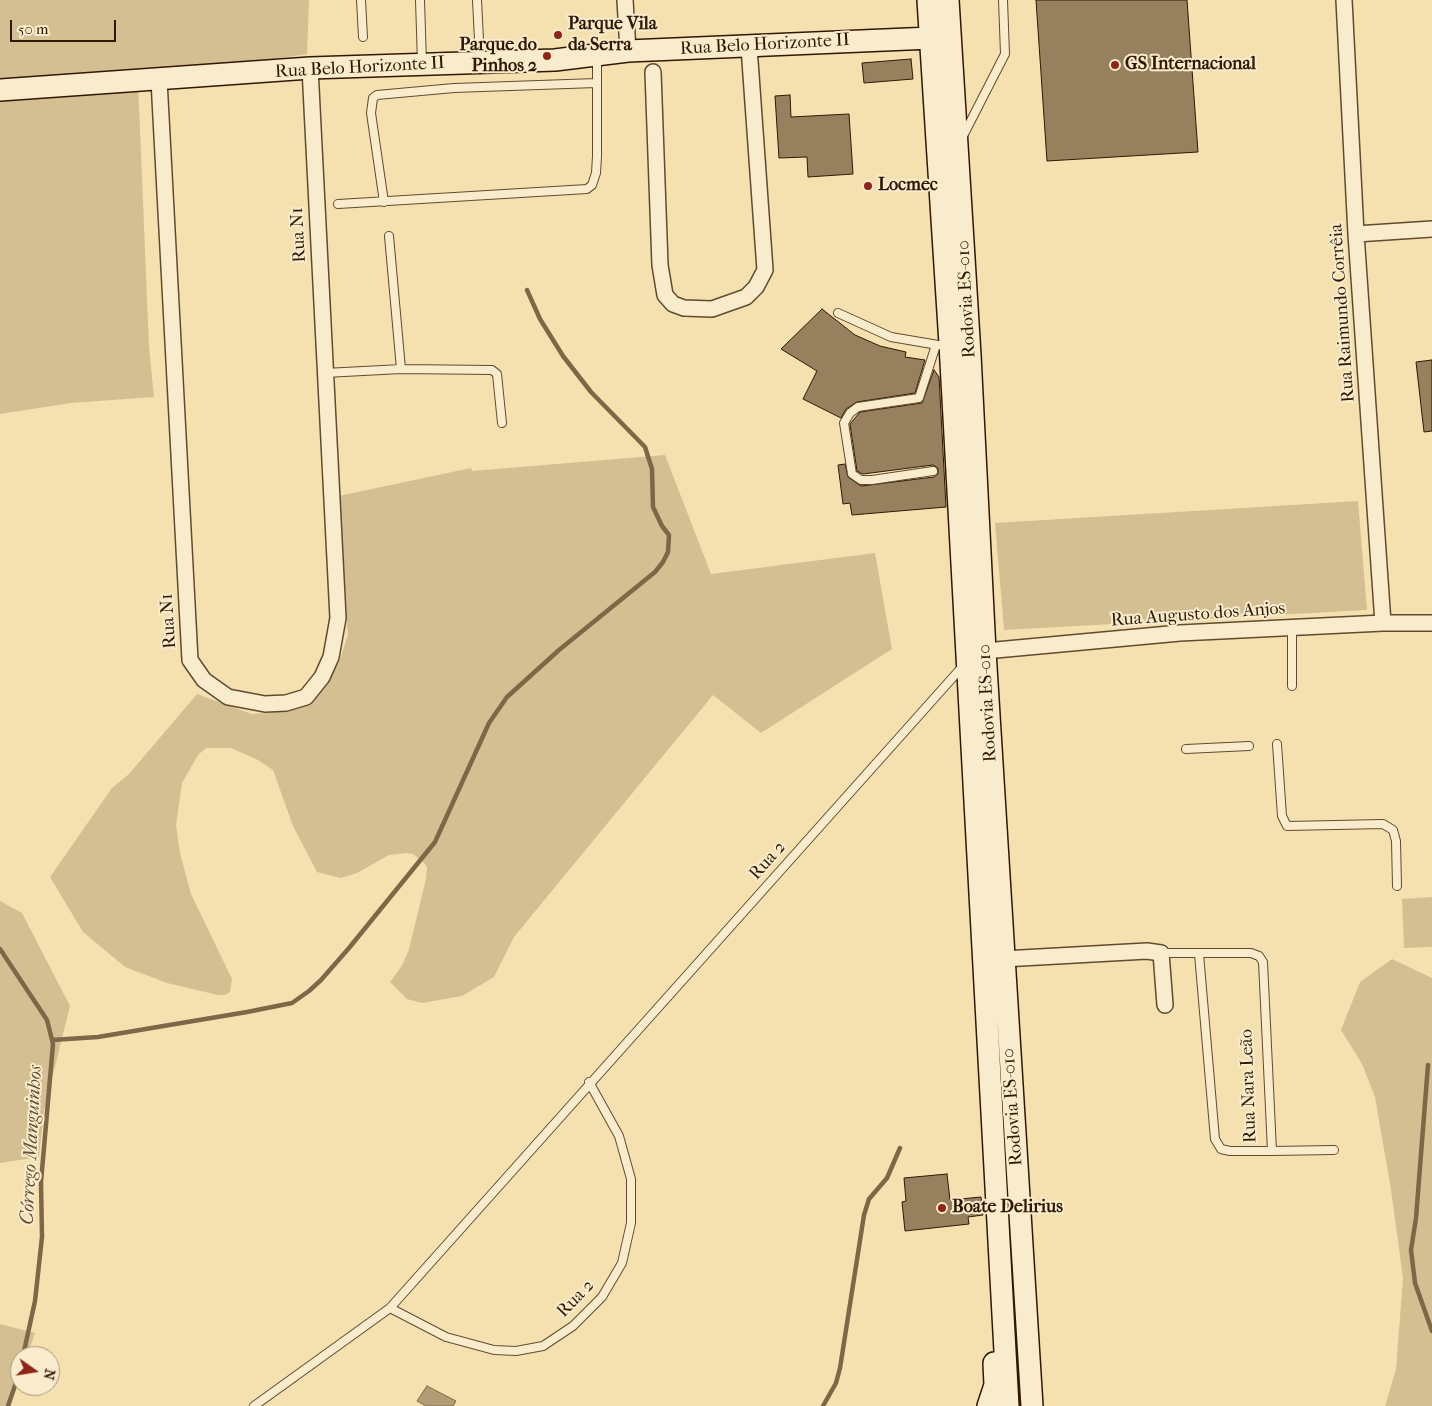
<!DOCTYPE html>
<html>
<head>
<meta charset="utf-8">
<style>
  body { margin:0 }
  #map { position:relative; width:1432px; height:1406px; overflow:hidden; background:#f5e1b0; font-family:"IM FELL French Canon",serif }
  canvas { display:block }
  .north { position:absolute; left:10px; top:1346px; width:50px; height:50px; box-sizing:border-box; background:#f8eccc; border:1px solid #a8977c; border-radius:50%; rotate:103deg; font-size:14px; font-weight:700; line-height:20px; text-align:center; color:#311703 }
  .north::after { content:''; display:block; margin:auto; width:18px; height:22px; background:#8f2418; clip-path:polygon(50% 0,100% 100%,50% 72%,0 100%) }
  .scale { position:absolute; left:10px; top:20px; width:106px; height:22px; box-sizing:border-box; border:2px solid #311703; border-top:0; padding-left:6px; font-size:15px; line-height:18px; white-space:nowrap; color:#311703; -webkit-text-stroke:4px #f8eccc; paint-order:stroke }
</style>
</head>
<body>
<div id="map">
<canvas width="1432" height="1406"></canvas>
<div class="north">N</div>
<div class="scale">50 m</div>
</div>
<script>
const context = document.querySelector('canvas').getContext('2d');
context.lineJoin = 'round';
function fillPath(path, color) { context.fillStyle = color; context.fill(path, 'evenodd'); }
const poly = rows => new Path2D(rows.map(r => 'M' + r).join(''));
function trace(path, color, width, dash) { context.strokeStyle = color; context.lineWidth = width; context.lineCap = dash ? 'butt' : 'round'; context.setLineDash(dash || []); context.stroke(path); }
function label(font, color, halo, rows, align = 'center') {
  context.font = font + ' "IM FELL French Canon",serif'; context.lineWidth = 4; context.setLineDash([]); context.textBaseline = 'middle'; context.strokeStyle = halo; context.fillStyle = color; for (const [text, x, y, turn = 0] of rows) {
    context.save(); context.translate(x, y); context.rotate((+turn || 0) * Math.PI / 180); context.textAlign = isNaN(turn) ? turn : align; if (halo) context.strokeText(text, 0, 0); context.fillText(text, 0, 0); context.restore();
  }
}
const green = poly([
  [0,0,309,0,307,54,138,81,149,346,154,397,71,403,0,414],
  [665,455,711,574,875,553,892,649,761,733,713,695,514,937,494,977,462,996,422,1003,407,999,390,982,403,964,409,949,426,879,427,867,423,862,413,854,406,853,389,855,357,873,341,878,317,872,293,826,273,770,258,760,231,748,206,748,198,755,182,783,176,826,180,853,191,894,232,979,230,992,225,995,218,995,167,983,125,967,83,932,50,877,112,788,129,774,197,694,252,714,286,711,309,700,338,665,348,635,334,497,471,468,472,471],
  [1358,501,1367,610,1004,630,995,523],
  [1432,897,1432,947,1404,948,1402,899],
  [0,901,22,913,70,1006,44,1111,39,1157,0,1163],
  [1392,959,1432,978,1432,1406,1385,1406,1396,1369,1403,1278,1391,1190,1375,1097,1362,1064,1341,1030,1360,982],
  [0,1324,35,1333,27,1356,20,1356,20,1375,9,1406,0,1406]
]);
const water = poly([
  [427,1386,456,1401,453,1406,426,1406,417,1401,427,1386]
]);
const stream = poly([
  [0,949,47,1020,53,1044,41,1182,42,1237,35,1301,23,1356],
  [52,1040,98,1037,247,1012,292,1003,309,991,321,980,349,948,435,842,489,723,507,697,559,650,655,572,663,562,668,552,669,535,662,526,653,507,652,469,645,447,591,392,563,356,540,319,527,290],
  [1428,1065,1416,1218,1411,1250,1415,1283,1432,1331],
  [8,1406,20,1371],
  [823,1406,836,1383,840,1368,864,1215,869,1199,887,1178,900,1148]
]);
const building = poly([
  [1036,0,1187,0,1198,152,1047,161,1036,0],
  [911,59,913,79,864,83,862,63,911,59],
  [790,95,791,117,849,114,853,174,808,177,807,157,779,158,775,96,790,95],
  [822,309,855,335,880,346,906,352,905,357,925,360,915,393,857,402,846,409,841,418,803,399,817,371,781,349,822,309],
  [1432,360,1432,431,1424,432,1416,362,1432,360],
  [934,370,939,377,946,507,852,515,850,503,843,504,838,465,845,464,848,477,861,486,934,477,938,474,938,468,933,465,863,474,857,471,850,424,860,412,922,403,934,370],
  [947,1174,950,1200,981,1197,983,1215,968,1217,969,1224,905,1231,902,1202,906,1201,904,1178,947,1174]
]);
const lane = poly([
  [361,0,363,37],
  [420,0,422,63],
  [477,0,480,60],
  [962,138,1005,54,1003,0],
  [384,202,371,113,373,98,377,95,454,88,596,83],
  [338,204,587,189,592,185,596,173,597,156,597,56],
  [389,236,401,369],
  [838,313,891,337,938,345],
  [325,373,401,369,492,370,497,374,502,423],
  [933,471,872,480,861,480,852,474,844,423,850,413,858,407,919,398,936,345],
  [1292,686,1292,628],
  [1277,744,1282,816,1287,826,1383,824,1393,830,1396,841,1397,886],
  [1186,749,1249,746],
  [1161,953,1251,953,1259,956,1263,962,1272,1151,1230,1151,1221,1149,1215,1139,1199,954],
  [1272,1151,1334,1150],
  [390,1308,446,1337,494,1350,516,1351,543,1346,573,1326,602,1297,622,1263,631,1223,631,1179,619,1136,589,1082],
  [254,1406,390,1308,963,666]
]);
const street = poly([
  [625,0,628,51],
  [1344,0,1356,234,1383,623],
  [653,72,660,265,665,295,673,304,684,308,712,309,746,297,756,287,765,270,749,47],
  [159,80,190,660,204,680,228,697,265,704,286,703,306,697,322,677,331,657,338,618,310,68],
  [1356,234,1432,229],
  [978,655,985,651,1180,633,1383,623,1432,623],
  [1003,959,1147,951,1161,953,1165,1005]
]);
const secondary = poly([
  [928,0,950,344,1008,1406],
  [948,0,970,355,985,651,1032,1406],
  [0,90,310,68,555,60,628,51,931,38],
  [988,1406,995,1385,994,1363]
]);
const markers = [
  [558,35,5,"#8f2418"],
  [547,56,5,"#8f2418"],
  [1115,65,5,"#8f2418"],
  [868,186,5,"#8f2418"],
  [942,1208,5,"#8f2418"]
];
const poiNames = [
  ["Parque Vila",568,25],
  ["da Serra",568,46],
  ["Parque do",537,46,"right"],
  ["Pinhos 2",537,67,"right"],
  ["GS Internacional",1125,65],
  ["Locmec",878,186],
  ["Boate Delirius",952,1208]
];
const streetNames = [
  ["Rua Belo Horizonte II",765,45,-3],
  ["Rua Belo Horizonte II",360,68,-3],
  ["Rua N1",299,235,-93],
  ["Rodovia ES-010",967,299,-93],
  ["Rua Raimundo Corrêia",1343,313,-94],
  ["Rua Augusto dos Anjos",1198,615,-4],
  ["Rua N1",169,621,-94],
  ["Rodovia ES-010",988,703,-93],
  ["Rua 2",768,861,-48],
  ["Rua Nara Leão",1249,1086,-92],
  ["Rodovia ES-010",1013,1107,-94],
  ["Rua 2",576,1299,-46]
];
const waterNames = [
  ["Córrego Manguinhos",32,1145,-87]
];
fillPath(green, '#d4bf93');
fillPath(water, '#b29c75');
trace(water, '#7e6747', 1);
trace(stream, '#7e6747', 4.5);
fillPath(building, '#97805d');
trace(building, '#311703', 1);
trace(lane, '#624a2e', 10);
trace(street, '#624a2e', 18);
trace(secondary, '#311703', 24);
trace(lane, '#f8eccc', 8);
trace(street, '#f8eccc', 15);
trace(secondary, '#f8eccc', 21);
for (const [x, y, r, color] of markers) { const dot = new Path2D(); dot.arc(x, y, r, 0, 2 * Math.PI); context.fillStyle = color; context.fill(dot); trace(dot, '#f8eccc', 2); }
label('bold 18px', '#311703', '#f8eccc', poiNames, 'left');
label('18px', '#311703', '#f8eccc', streetNames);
label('italic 19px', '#654c31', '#f8eccc', waterNames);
</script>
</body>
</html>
